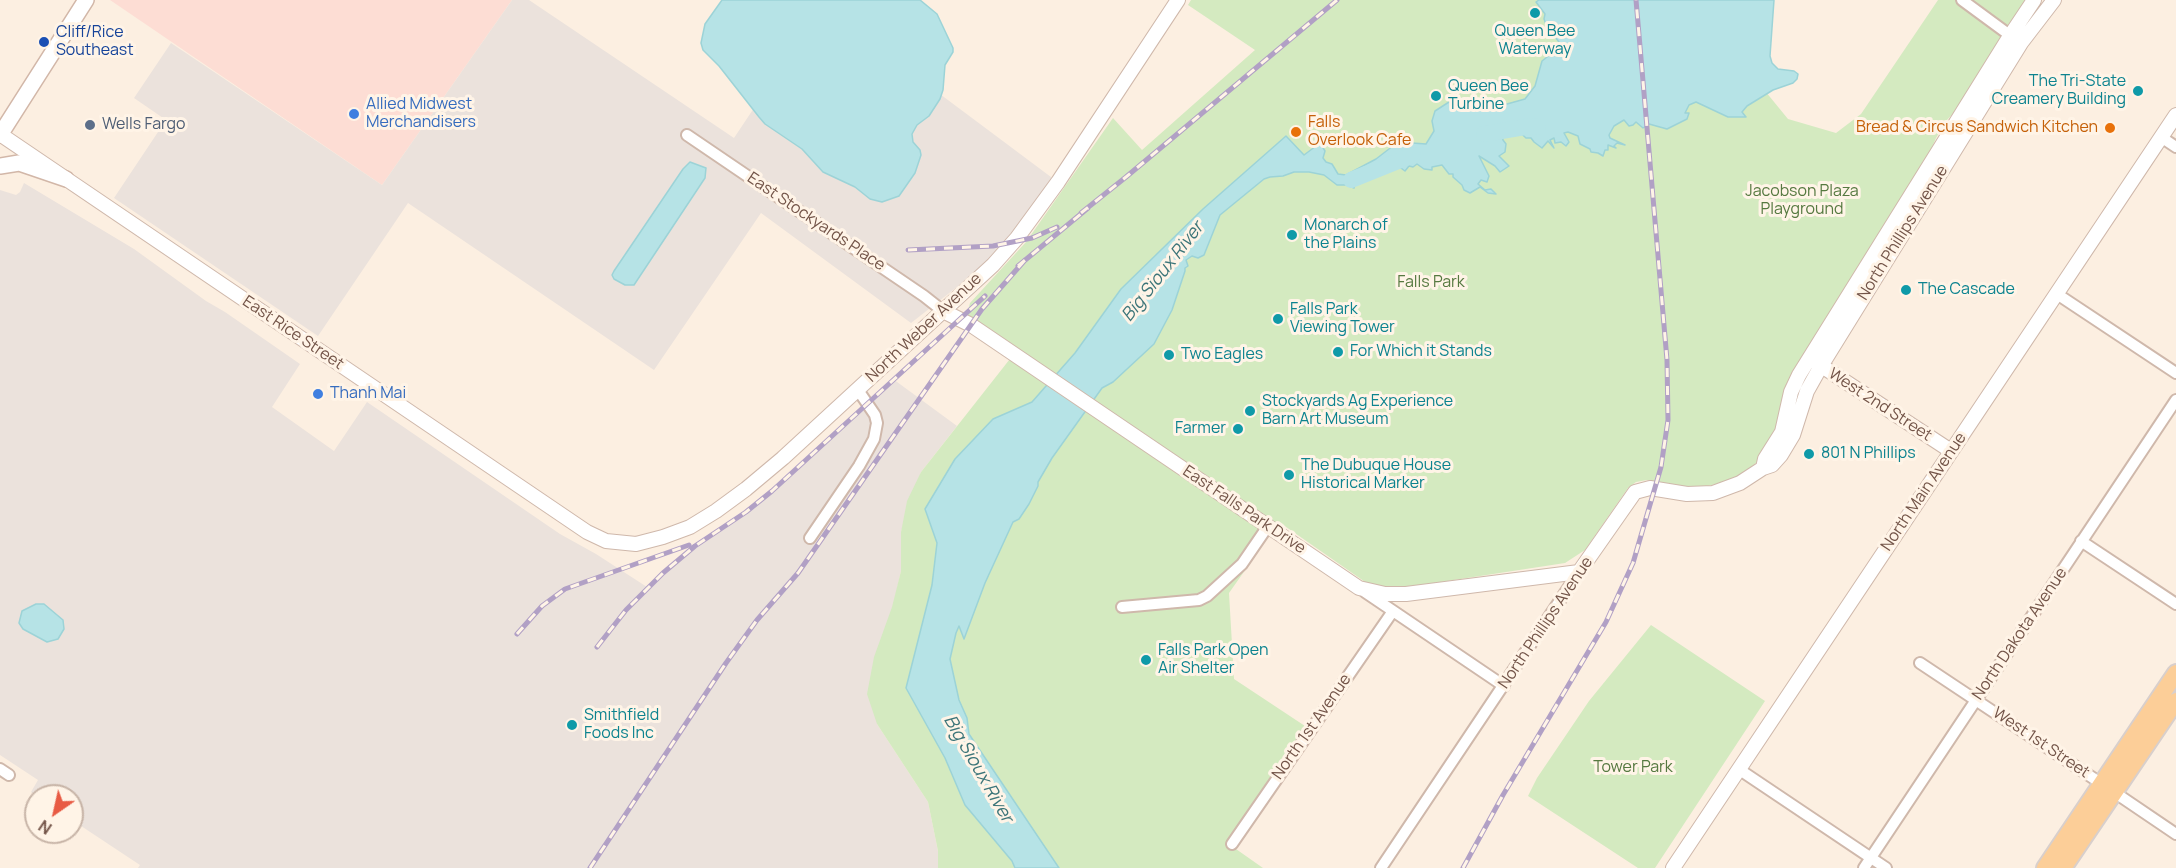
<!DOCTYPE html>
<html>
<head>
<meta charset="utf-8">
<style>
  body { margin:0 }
  #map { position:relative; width:2176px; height:868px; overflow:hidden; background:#fcefe1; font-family:Manrope,sans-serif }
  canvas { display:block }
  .north { position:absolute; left:24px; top:784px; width:60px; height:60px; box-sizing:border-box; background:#fff4e7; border:2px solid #c7b4a7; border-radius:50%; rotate:214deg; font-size:16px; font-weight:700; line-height:24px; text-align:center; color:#735448 }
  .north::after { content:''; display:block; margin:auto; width:21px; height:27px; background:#e85b44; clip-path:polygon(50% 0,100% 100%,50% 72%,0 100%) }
</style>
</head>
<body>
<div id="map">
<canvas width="2176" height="868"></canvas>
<div class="north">N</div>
</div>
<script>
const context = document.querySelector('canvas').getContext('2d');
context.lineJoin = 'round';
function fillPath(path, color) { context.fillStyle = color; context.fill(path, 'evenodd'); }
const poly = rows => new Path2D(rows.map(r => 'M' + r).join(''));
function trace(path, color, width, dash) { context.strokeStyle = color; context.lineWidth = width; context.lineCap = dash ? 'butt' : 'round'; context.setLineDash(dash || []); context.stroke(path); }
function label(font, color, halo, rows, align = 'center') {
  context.font = font + ' Manrope,sans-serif'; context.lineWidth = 6; context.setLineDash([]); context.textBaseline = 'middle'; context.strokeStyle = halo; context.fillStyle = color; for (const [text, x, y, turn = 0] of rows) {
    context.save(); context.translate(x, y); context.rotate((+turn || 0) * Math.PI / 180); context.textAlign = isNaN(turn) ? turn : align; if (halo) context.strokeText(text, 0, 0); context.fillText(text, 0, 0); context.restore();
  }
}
const commercial = poly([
  [110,0,512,0,382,185]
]);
const industrial = poly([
  [512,0,529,0,734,138,756,105,881,50,1055,180,997,252,957,287,911,323,761,213,654,370,408,203,318,336,114,198,166,120,134,98,171,43,382,185],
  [24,183,134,249,206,301,225,312,300,364,272,407,334,451,367,402,560,534,596,554,647,587,695,546,746,512,772,491,893,379,957,426,921,472,901,532,901,571,893,607,877,724,928,802,938,851,938,868,138,868,140,865,72,820,72,796,36,796,31,792,38,780,0,755,0,190,16,195,20,192]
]);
const green = poly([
  [1191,0,1741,0,1743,64,1788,119,1836,133,1861,114,1938,0,2029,0,1963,103,1946,121,1936,138,1926,162,1793,379,1780,424,1757,462,1750,468,1731,480,1704,487,1685,487,1647,480,1636,482,1628,488,1585,550,1565,563,1395,589,1368,584,1279,522,1229,593,1234,679,1305,726,1226,842,1263,868,938,868,938,851,928,802,877,724,867,694,874,657,892,607,901,571,901,532,907,501,921,472,1017,350,967,315,970,303,1026,242,1113,118,1142,150,1255,50,1188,5],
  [1651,625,1765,701,1655,868,1638,868,1528,796,1537,778,1589,701]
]);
const water = poly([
  [722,0,920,0,937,14,953,48,953,52,945,65,943,90,940,99,929,116,917,125,912,134,913,142,920,150,921,155,915,173,899,196,882,202,870,199,855,187,823,172,802,149,765,124,759,117,719,66,703,50,701,43,705,24,722,0],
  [1539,0,1774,0,1770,56,1772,63,1778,69,1794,71,1798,74,1797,79,1793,83,1773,90,1747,106,1742,112,1746,117,1728,117,1696,102,1689,105,1685,113,1689,113,1687,119,1667,129,1649,124,1643,128,1636,122,1633,125,1629,126,1624,120,1614,126,1609,135,1610,138,1625,145,1617,143,1614,146,1616,148,1608,145,1608,150,1605,150,1603,156,1598,153,1591,152,1590,149,1580,144,1578,136,1568,132,1564,133,1569,142,1566,146,1561,142,1555,143,1554,138,1550,140,1554,148,1548,141,1542,148,1534,142,1531,138,1526,138,1511,124,1502,135,1503,140,1506,144,1505,152,1499,156,1509,166,1500,172,1495,166,1479,156,1489,176,1487,182,1481,180,1478,184,1485,190,1491,189,1496,194,1488,193,1480,187,1470,193,1464,190,1462,185,1453,177,1453,174,1449,174,1442,165,1432,167,1432,170,1424,169,1417,164,1413,167,1409,166,1405,171,1394,163,1387,161,1369,171,1369,174,1356,180,1354,188,1346,185,1337,185,1324,175,1309,172,1294,172,1283,176,1270,177,1264,179,1220,215,1204,255,1198,258,1192,256,1186,260,1188,266,1185,268,1185,271,1172,310,1154,344,1113,382,1102,388,1052,458,1038,482,1038,486,1029,504,1019,519,1013,522,985,583,964,639,959,626,956,633,950,659,959,700,967,718,969,734,1059,868,1015,868,1012,861,965,805,945,758,906,688,932,585,937,543,925,509,955,459,993,419,1032,402,1075,353,1121,289,1203,209,1286,136,1304,155,1320,143,1325,151,1323,158,1326,162,1332,164,1338,174,1346,175,1376,159,1398,142,1426,144,1434,131,1432,121,1435,111,1449,102,1471,104,1493,101,1507,104,1525,99,1535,86,1542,61,1560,47,1559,42,1547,27,1544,19,1545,14,1536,2,1539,0],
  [690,162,706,168,705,178,634,285,625,285,614,279,612,275,614,271,683,169,690,162],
  [36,604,44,604,63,620,64,629,58,639,47,642,23,629,19,623,22,611,36,604]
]);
const river = poly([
  [1484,134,1531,126,1538,127],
  [1351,180,1413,155]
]);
const minor = poly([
  [1962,0,2015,39],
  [687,135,924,296,943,311],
  [2161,137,2176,147],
  [2057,294,2176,373],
  [810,538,859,466,874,439,877,423,875,415,858,390],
  [2081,541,2176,604],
  [1365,592,1504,686],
  [1122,607,1199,600,1207,596,1242,564,1268,526],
  [1920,663,2102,784],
  [0,769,9,775],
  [1740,770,1886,868],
  [2114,792,2176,834],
  [1232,844,1393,611],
  [1381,868,1579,572],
  [1864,868,2176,400]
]);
const tertiary = poly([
  [0,134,587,532,606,541,636,544,663,537,690,527,716,511,746,489,783,458,993,265,1017,238,1058,182,1178,0],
  [943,311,971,325,1359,588,1385,594,1406,594,1579,572,1635,492,1650,488,1687,494,1713,493,1740,483,1763,468,1772,465,1781,455,1793,435,1807,391,1821,366,2021,43,2054,0],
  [1814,361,1951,451],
  [1763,468,1765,459,1782,432,1791,392,1799,375,2010,36,2034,0],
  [1673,868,2176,115]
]);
const secondary = poly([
  [0,135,86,0],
  [0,166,19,163,66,179]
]);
const primary = poly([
  [2045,868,2176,673],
  [2063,868,2176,701]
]);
const rail = poly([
  [1081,213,1126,177,1337,0],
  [908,250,993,246,1032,238,1057,227],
  [1018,266,1088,208],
  [517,634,542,606,565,589,689,545],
  [597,647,626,610,663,573,695,546,746,512,772,491,985,296],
  [590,868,726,663,757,620,798,573,982,309,1025,260],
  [1463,868,1503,795,1606,622,1633,563,1661,467,1668,420,1667,360,1636,0]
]);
const markers = [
  [1535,13,6,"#0f9aa8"],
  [44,42,6,"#1a4fb4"],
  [2138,91,6,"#0f9aa8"],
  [1436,96,6,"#0f9aa8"],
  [354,114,6,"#3f7fe0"],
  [90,125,6,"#5c6f8a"],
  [2110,128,6,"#e8710a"],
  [1296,132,6,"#e8710a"],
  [1292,235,6,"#0f9aa8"],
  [1906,290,6,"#0f9aa8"],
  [1278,319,6,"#0f9aa8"],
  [1338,352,6,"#0f9aa8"],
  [1169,355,6,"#0f9aa8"],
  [318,394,6,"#3f7fe0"],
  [1250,411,6,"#0f9aa8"],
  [1238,429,6,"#0f9aa8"],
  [1809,454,6,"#0f9aa8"],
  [1289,475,6,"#0f9aa8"],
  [1146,660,6,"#0f9aa8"],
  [572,725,6,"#0f9aa8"]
];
const cultureNames = [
  ["Queen Bee",1535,32,"center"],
  ["Waterway",1535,50,"center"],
  ["The Tri-State",2126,82,"right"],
  ["Creamery Building",2126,100,"right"],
  ["Queen Bee",1448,87],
  ["Turbine",1448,105],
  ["Monarch of",1304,226],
  ["the Plains",1304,244],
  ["The Cascade",1918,290],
  ["Falls Park",1290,310],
  ["Viewing Tower",1290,328],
  ["For Which it Stands",1350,352],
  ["Two Eagles",1181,355],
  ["Stockyards Ag Experience",1262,402],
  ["Barn Art Museum",1262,420],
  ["Farmer",1226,429,"right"],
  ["801 N Phillips",1821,454],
  ["The Dubuque House",1301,466],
  ["Historical Marker",1301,484],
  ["Falls Park Open",1158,651],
  ["Air Shelter",1158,669],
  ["Smithfield",584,716],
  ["Foods Inc",584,734]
];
const transitNames = [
  ["Cliff/Rice",56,33],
  ["Southeast",56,51]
];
const shopNames = [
  ["Allied Midwest",366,105],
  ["Merchandisers",366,123],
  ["Thanh Mai",330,394]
];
const foodNames = [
  ["Falls",1308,123],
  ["Overlook Cafe",1308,141],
  ["Bread & Circus Sandwich Kitchen",2098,128,"right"]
];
const serviceNames = [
  ["Wells Fargo",102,125]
];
const parkNames = [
  ["Jacobson Plaza",1802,192],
  ["Playground",1802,210],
  ["Falls Park",1431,283],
  ["Tower Park",1633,768]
];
const streetNames = [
  ["East Stockyards Place",816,222,34],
  ["North Phillips Avenue",1903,233,-58],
  ["North Weber Avenue",924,328,-43],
  ["East Rice Street",293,333,34],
  ["West 2nd Street",1880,405,33],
  ["North Main Avenue",1924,492,-56],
  ["East Falls Park Drive",1244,510,34],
  ["North Phillips Avenue",1546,623,-56],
  ["North Dakota Avenue",2020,634,-56],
  ["North 1st Avenue",1312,727,-55],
  ["West 1st Street",2041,743,34]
];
const waterNames = [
  ["Big Sioux River",1163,272,-52],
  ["Big Sioux River",978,769,60]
];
fillPath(commercial, '#fdddd4');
fillPath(industrial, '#ebe2dc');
fillPath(green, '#d4eac0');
fillPath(water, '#b6e3e6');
trace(water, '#9cd3d7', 1.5);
trace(river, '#b6e3e6', 16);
trace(minor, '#cfb8ab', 14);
trace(tertiary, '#cfb8ab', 16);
trace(secondary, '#d2b7a8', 18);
trace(primary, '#d8cfcc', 20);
trace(minor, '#fff', 10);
trace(tertiary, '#fff', 14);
trace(secondary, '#fff', 15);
trace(primary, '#fcce98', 16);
trace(rail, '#b1a0c5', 5);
trace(rail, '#fff4e7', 3, [9]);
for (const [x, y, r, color] of markers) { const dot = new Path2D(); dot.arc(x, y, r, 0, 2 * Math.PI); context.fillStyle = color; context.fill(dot); trace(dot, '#fff4e7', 2); }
label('16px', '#0d838f', '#fff4e7', cultureNames, 'left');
label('16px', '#164399', '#fff4e7', transitNames, 'left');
label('16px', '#366cbe', '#fff4e7', shopNames, 'left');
label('16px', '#c56008', '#fff4e7', foodNames, 'left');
label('16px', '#4e5e75', '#fff4e7', serviceNames, 'left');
label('16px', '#567940', '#fff4e7', parkNames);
label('16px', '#735448', '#fff4e7', streetNames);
label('italic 18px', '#3c7579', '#fff4e7', waterNames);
</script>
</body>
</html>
